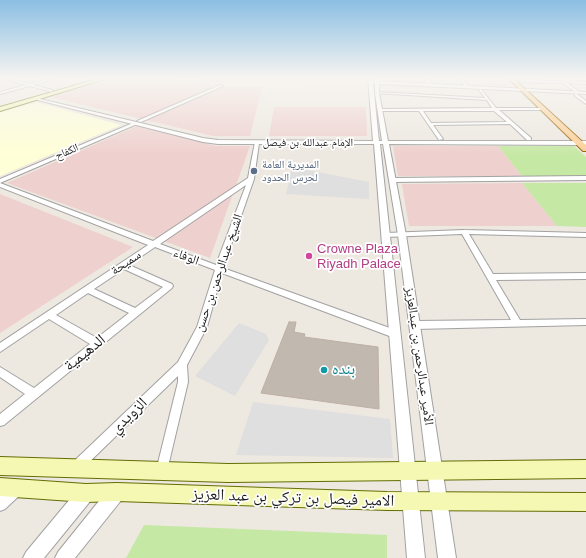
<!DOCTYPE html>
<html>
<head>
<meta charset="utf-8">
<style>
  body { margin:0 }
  canvas { display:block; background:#ede8e0 }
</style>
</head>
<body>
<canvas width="586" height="558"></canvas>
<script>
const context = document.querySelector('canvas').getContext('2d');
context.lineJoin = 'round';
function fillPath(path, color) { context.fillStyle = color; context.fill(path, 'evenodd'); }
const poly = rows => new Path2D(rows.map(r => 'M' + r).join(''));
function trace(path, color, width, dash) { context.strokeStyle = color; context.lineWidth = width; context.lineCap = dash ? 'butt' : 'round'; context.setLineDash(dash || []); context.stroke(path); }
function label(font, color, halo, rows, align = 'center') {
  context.font = font + ' Arial,"Noto Naskh Arabic",sans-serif'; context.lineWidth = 3.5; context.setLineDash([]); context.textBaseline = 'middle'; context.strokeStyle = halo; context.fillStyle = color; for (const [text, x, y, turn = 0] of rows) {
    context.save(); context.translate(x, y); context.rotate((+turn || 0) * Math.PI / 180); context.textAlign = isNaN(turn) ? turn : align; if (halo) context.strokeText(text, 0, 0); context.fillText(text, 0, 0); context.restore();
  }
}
const commercial = poly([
  [114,78,169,78,214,86,209,90,220,87,262,87,250,136,213,136,50,97],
  [193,78,366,78,366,79,358,81,220,83],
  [274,107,366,107,367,136,269,136],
  [137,126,216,146,250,146,210,258,7,183],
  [393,146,498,146,522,176,398,176],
  [522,183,557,226,409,226,402,184],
  [0,194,133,247,0,333]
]);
const education = poly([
  [36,102,121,125,0,176,0,112]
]);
const grass = poly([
  [498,146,574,146,586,157,586,176,522,176],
  [522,183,586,183,586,227,557,226],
  [144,525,387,535,387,558,126,558]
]);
const parking = poly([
  [292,167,369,182,369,199,286,194],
  [239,323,266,334,269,340,235,396,195,376],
  [253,402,390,419,393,458,236,455]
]);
const building = poly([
  [289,322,296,322,294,332,305,334,304,337,378,347,379,409,261,393,289,322]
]);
const minor = poly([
  [2,78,8,78,30,84,52,78,58,78,33,85,52,90,52,92,30,86,0,94,0,92,26,85,2,78],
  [425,78,429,78,430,86,427,85,425,78],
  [459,78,463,78,468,88,466,88,459,78],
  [520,80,586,82,586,84,567,83,579,92,578,94,563,83,519,82,520,80],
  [220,85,223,86,141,122,137,121,220,85],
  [481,89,496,108,545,108,544,110,499,110,531,138,531,140,527,140,510,124,433,125,443,139,439,140,419,111,381,111,379,110,381,109,492,108,487,100,375,93,377,92,485,98,479,90,481,89],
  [423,111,494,111,507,122,431,123,423,111],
  [575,94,577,94,586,101,586,104,575,96,575,94],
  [133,123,137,124,0,183,0,179,133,123],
  [255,142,259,143,254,179,223,268,398,331,400,334,398,337,395,338,392,337,222,273,207,327,187,365,188,382,166,475,162,477,158,475,156,471,178,382,178,376,80,471,76,473,72,471,70,467,72,463,178,362,197,327,215,270,155,247,129,265,172,284,173,286,172,288,4,425,0,426,0,414,25,394,0,377,0,367,34,388,90,344,49,319,0,352,0,343,148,245,0,187,0,183,153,241,248,178,255,142],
  [246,185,216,265,160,244,246,185],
  [124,269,163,287,135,308,94,289,124,269],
  [88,293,129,313,97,338,56,315,88,293],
  [586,176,586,180,392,182,389,180,392,178,586,176],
  [464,230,586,233,586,237,469,234,493,274,586,273,586,279,496,280,520,320,586,319,586,325,415,329,412,327,410,325,412,323,415,321,511,320,462,234,386,237,383,235,386,233,464,230],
  [15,484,20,485,21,490,20,495,5,509,0,511,0,495,10,485,15,484]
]);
const tertiary = poly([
  [368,78,372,78,372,81,375,81,375,78,379,78,379,81,586,92,586,94,379,84,379,93,388,141,586,141,586,145,389,144,406,235,456,558,438,558,398,235,383,144,380,144,425,558,407,558,374,144,218,144,203,142,34,99,36,98,203,138,218,140,373,141,368,78],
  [373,83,375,84,375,93,382,141,379,141,373,83],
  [117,484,123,486,125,492,123,498,75,558,55,558,58,552,111,486,117,484],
  [86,485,92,487,94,493,92,499,44,558,23,558,26,552,80,487,86,485]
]);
const secondary = poly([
  [101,78,108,78,0,111,0,107,101,78],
  [0,457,228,464,586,460,586,478,228,482,0,475,0,457],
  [0,478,86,484,117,483,387,492,586,493,586,511,387,510,117,501,86,502,0,496,0,478]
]);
const primary = poly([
  [508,78,513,78,586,145,586,151,583,151,508,78]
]);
const markers = [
  [254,171,4,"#5c6f8a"],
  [309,256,4,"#d1479c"],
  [324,370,4,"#0f9aa8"]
];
const farStreetnames = [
  ["الإمام عبدالله بن فيصل",308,143],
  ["الكفاح",67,152,-23]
];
const farServicenames = [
  ["المديرية العامة",262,165],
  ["لحرس الحدود",262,178]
];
const hotelNames = [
  ["Crowne Plaza",317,249],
  ["Riyadh Palace",317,264]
];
const streetNames = [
  ["الوفاء",186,257,21],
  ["سميحة",126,263,-34],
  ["الشيخ عبدالرحمن بن حسن",219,273,-71],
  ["الأمير عبدالرحمن بن عبدالعزيز",419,356,82]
];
const nearStreetnames = [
  ["الدهيمية",85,353,-39],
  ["الزويدي",129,416,-44],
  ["الامير فيصل بن تركي بن عبد العزيز",293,498,2]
];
const nearCulturenames = [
  ["بنده",332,370]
];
fillPath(commercial, '#eed0ce');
fillPath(education, '#ffffd7');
fillPath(grass, '#c6e8a5');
fillPath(parking, '#dfdfdf');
fillPath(building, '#c1b8b0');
trace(building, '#beafa3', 1);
trace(minor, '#a2a2a2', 2);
trace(tertiary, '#a2a2a2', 2);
trace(secondary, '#636e05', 2);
trace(primary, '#906101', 2);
fillPath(minor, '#fff');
fillPath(tertiary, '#fff');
fillPath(secondary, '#f5f8b2');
fillPath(primary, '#fbcf97');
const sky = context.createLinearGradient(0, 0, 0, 156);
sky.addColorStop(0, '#8bbee3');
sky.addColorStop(0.5, '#f7f5f1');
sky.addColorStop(1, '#f7f5f100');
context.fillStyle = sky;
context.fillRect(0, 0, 586, 156);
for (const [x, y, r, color] of markers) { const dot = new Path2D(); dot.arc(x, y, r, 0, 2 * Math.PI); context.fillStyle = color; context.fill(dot); trace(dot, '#fff', 1.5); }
label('11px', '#1b1b1b', '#fff', farStreetnames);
label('11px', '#4e5e75', '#fff', farServicenames, 'left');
label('13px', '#b23c85', '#fff', hotelNames, 'left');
label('13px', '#1b1b1b', '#fff', streetNames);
label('16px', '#1b1b1b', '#fff', nearStreetnames);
label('16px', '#0d838f', '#fff', nearCulturenames, 'left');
</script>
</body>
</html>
